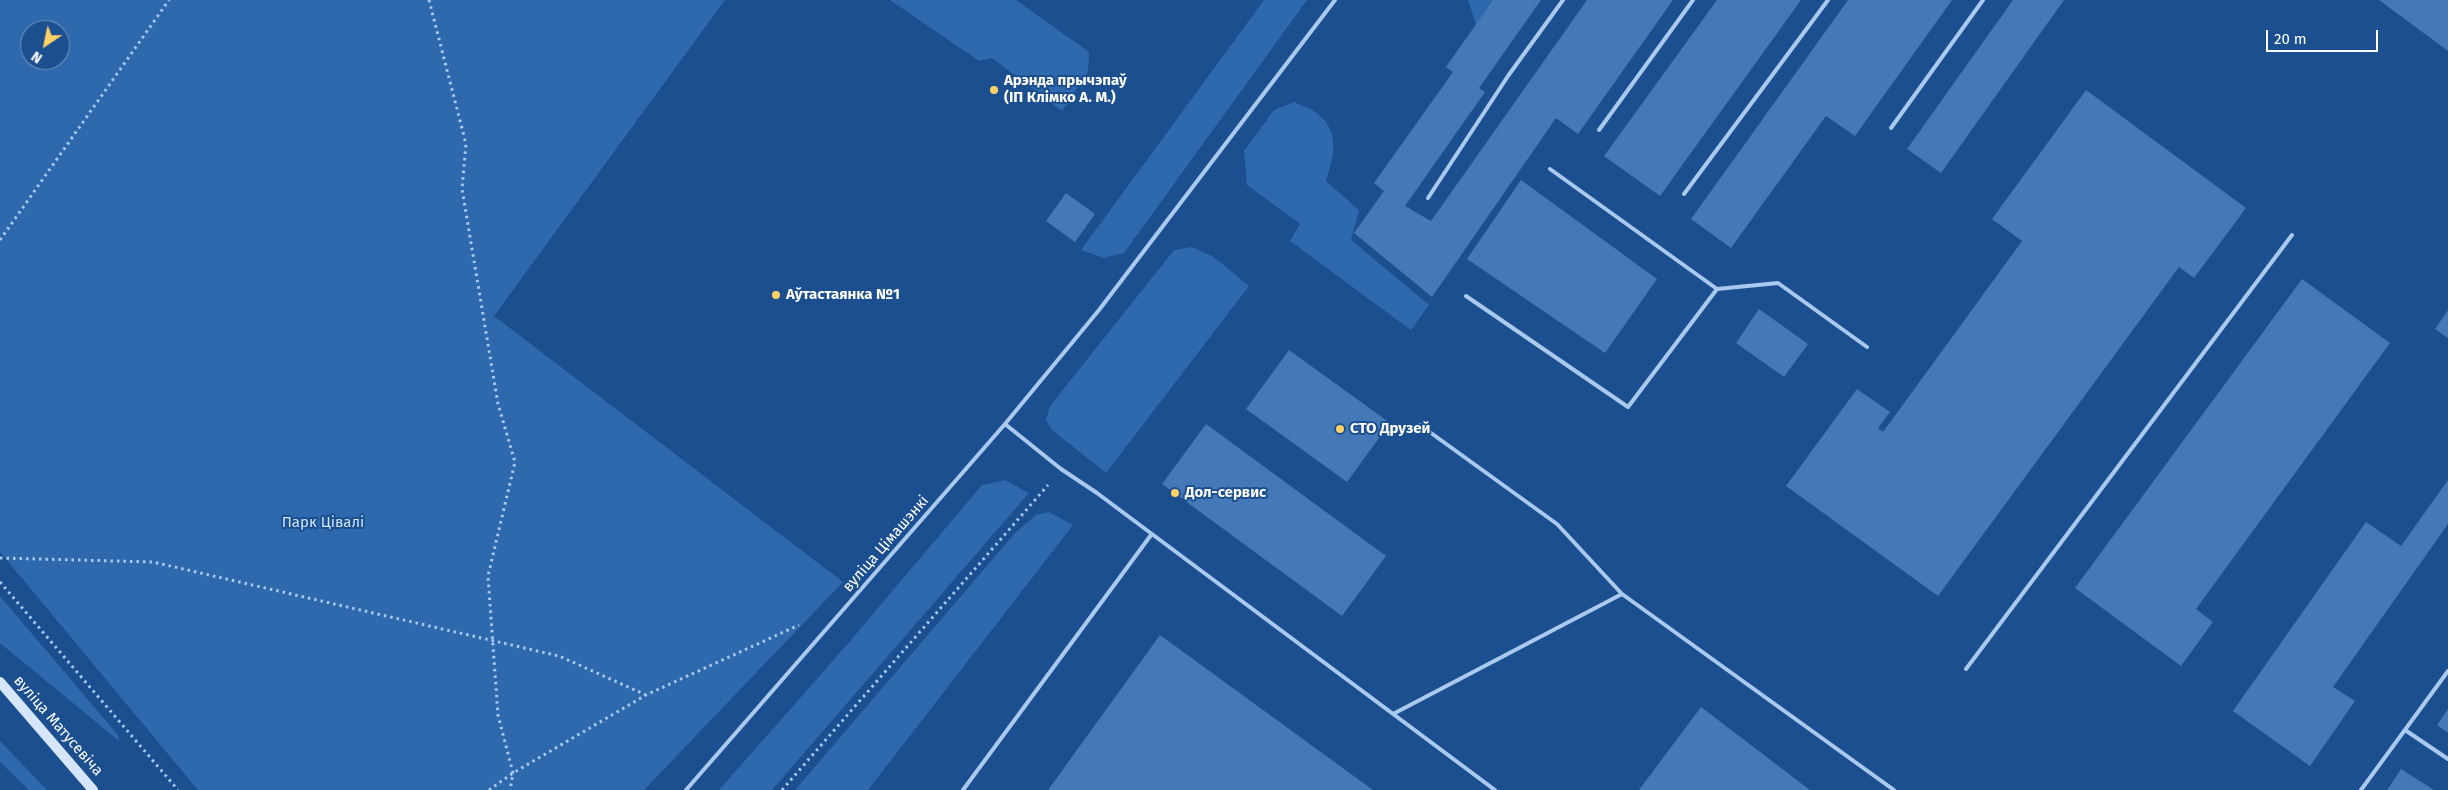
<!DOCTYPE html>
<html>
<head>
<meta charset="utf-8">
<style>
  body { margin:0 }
  #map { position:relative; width:2448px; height:790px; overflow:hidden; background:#1b4f8f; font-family:"Fira Sans",sans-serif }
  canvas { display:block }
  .north { position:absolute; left:20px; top:20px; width:50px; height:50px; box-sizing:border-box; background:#1b4f8f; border:1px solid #7695bc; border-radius:50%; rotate:214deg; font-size:14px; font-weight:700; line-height:20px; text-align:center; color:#fff }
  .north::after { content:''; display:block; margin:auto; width:18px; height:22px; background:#ffd166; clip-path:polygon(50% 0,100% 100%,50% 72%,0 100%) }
  .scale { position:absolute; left:2266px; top:30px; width:112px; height:22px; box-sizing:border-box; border:2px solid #fff; border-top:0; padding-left:6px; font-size:15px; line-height:18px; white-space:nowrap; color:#fff; -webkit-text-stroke:4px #1b4f8f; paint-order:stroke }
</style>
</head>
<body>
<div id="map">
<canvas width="2448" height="790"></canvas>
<div class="north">N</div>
<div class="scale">20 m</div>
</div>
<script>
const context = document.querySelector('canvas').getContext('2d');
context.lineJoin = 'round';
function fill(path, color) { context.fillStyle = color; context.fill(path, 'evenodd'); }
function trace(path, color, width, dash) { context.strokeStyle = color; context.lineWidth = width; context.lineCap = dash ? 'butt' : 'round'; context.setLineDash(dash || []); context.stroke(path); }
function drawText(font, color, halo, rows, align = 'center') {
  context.font = font + ' "Fira Sans",sans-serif'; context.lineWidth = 4; context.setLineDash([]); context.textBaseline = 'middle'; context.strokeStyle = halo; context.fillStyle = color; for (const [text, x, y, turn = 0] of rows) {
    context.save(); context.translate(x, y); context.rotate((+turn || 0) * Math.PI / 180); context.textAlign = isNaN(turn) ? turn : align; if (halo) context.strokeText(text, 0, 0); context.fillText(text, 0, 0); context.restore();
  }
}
fill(new Path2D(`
  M0 0H725L494 316 843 582 644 790H198L0 552ZM30 30H60V60H30Z
  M890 0H1016L1089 52 1088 72 1062 111 992 58 979 61Z
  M1264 0H1307L1124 253 1104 258 1081 250Z
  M1468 0H1493L1476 25Z
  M1294 102C1302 106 1313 109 1319 115 1341 134 1333 158 1326 181L1359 210 1351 240 1429 305 1411 330 1290 241 1300 224 1247 185 1244 151 1274 110Z
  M1192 247 1214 257 1249 286 1106 473 1052 430 1046 420 1050 406 1174 250Z
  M1005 480 1029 493 772 790H719L845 647 982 485Z
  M1049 512 1073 525 868 790H795L1015 533 1036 515Z
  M0 596 118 735 119 741 0 643Z
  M0 741 47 790H29L0 762Z`), '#2e69ad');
fill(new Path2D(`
  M1493 0H1541L1479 88 1485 92 1405 206 1431 221 1587 0H1673L1578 134 1556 118 1432 297 1354 233 1384 191 1374 183 1453 72 1446 67Z
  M1717 0H1801L1660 196 1604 156Z
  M1848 0H1952L1855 136 1826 116 1731 248 1691 219Z
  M2013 0H2064L1941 173 1907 149Z
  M2379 0H2448V51Z
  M2086 90 2246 208 2194 278 2179 267 1938 596 1786 486 1857 389 1890 412 1878 428 1883 432 2022 241 1992 219Z
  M1521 180 1657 279 1605 353 1467 259Z
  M1066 193 1095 214 1075 242 1046 221Z
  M2302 279 2390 343 2196 609 2213 622 2181 666 2075 588Z
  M1759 309 1808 344 1784 377 1736 343Z
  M2448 310V338L2435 329Z
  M1289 350 1390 423 1347 482 1246 409Z
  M1206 424 1386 556 1342 616 1162 484Z
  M2448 480V524L2333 687 2355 701 2310 766 2233 711 2366 522 2401 546Z
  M1160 635 1373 790H1048Z
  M1701 707 1810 790H1639Z
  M2448 709V733L2437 725Z
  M2401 769 2434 790H2387Z`), '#4478b7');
trace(new Path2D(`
  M429 0 466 144 462 189 498 404 515 462 488 576 498 715 513 773 510 790
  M0 240 169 0
  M0 558 153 562 559 656 646 695
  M0 582 178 790
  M489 790 513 773 646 695 799 625
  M782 790 1048 485`), '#a9c9ee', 3, [2.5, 4]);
trace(new Path2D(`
  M1891 128 1983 0
  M1599 130 1693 0
  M1550 169 1717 289
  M1684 194 1828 0
  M1428 198 1508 76 1563 0
  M1466 296 1628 407 1717 289 1778 283 1867 347
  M1005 424 1061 469 1097 493 1495 790
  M1420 425 1557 524 1622 594
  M1966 669 2292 235
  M1393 714 1622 594 1894 790
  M2405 730 2448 759
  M686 790 1005 424 1099 310 1335 0
  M963 790 1151 535
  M2361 790 2448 671`), '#a9c9ee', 4);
trace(new Path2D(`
  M0 682 93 790`), '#d6e6fa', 10);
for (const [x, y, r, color] of [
  [994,90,5,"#ffd166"],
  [776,295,5,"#ffd166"],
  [1340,429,5,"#ffd166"],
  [1175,493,5,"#ffd166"]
]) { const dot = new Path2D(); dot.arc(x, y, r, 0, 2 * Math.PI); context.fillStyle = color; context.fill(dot); trace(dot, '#1b4f8f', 2); }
drawText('bold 15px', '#fff', '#1b4f8f', [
  ["Арэнда прычэпаў",1004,81],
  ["(ІП Клімко А. М.)",1004,98],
  ["Аўтастаянка №1",786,295],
  ["СТО Друзей",1350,429],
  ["Дол-сервис",1185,493]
], 'left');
drawText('15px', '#cfe3fa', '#1b4f8f', [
  ["Парк Цівалі",323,523]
]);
drawText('15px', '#fff', '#1b4f8f', [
  ["вуліца Цімашэнкі",886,544,-49],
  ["вуліца Матусевіча",58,726,49]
]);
</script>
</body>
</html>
